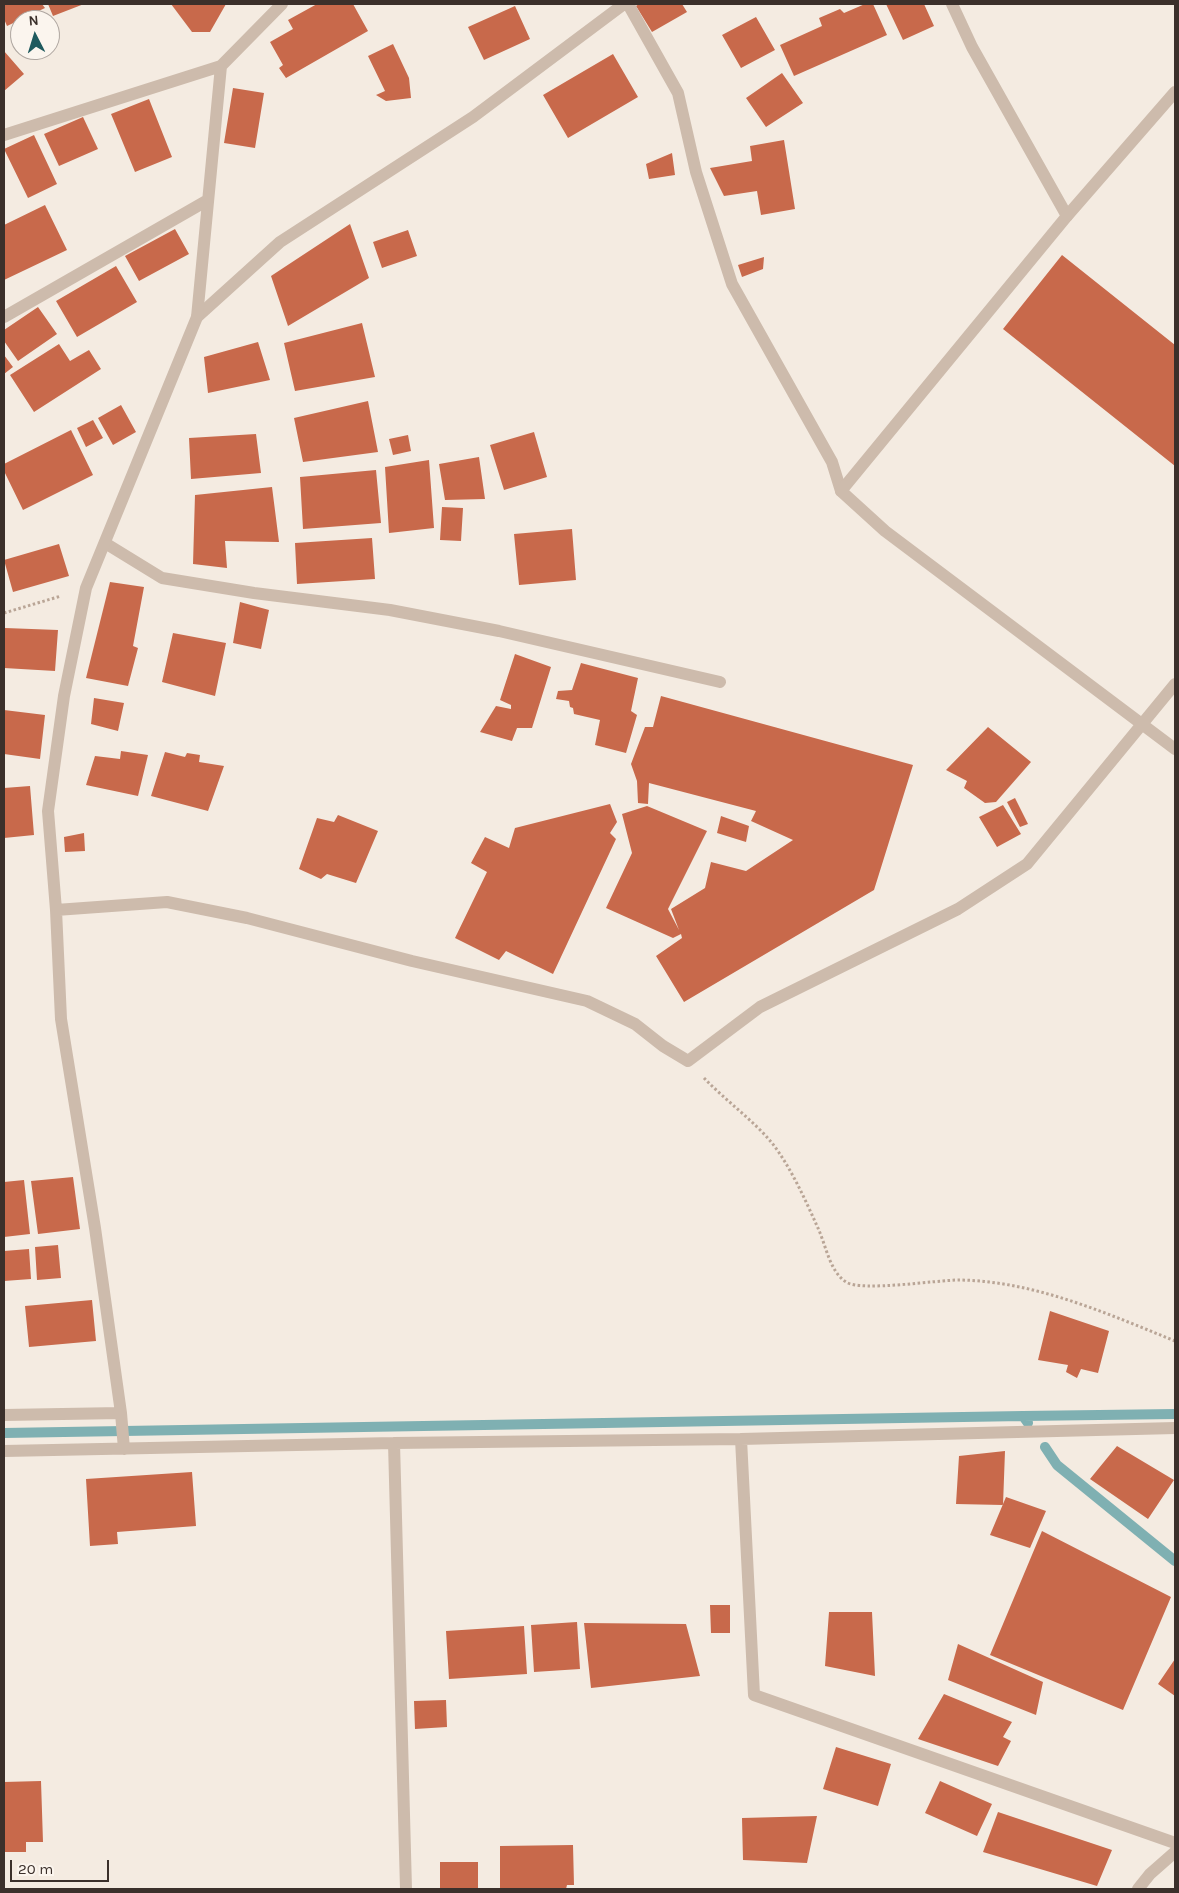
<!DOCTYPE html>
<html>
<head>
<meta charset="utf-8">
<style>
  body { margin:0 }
  #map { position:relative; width:1179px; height:1893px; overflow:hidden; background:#f4ebe1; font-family:Karla,sans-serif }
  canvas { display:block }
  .frame { position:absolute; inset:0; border:5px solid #3b302b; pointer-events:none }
  .north { position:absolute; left:10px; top:10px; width:50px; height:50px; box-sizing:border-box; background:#fbf5ee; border:1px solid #aea6a0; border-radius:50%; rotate:355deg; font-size:14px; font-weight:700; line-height:20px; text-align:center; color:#3b302b }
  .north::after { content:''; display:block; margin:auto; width:18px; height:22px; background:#1f5a5e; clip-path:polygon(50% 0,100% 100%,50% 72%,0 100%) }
  .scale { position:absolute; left:10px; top:1860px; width:99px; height:22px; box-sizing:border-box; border:2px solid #3b302b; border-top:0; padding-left:6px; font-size:15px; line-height:18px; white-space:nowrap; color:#3b302b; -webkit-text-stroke:4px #fbf5ee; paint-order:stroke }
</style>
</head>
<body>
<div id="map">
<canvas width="1179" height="1893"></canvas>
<div class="frame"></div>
<div class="north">N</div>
<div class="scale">20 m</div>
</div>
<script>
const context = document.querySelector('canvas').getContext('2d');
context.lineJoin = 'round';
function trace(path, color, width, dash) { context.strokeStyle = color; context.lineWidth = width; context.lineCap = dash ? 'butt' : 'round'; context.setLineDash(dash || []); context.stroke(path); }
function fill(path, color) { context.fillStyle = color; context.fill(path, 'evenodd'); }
trace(new Path2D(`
  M1023 1416 1175 1414
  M4 1433 1023 1416 1028 1423
  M1045 1447 1057 1465 1175 1561`), '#7fb0b2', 10);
fill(new Path2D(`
  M4 4H42L45 8 7 26 4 19Z
  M48 4H84L53 16Z
  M171 4H226L210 32H192Z
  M317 4H353L368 31 286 78 279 68 283 65 270 42 293 29 288 20Z
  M639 4H682L687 12 652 32 636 6Z
  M865 4H873L887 35 794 76 780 45 822 26 819 18 840 9 844 13Z
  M886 4H924L934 26 903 40Z
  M515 6 530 39 484 60 468 27Z
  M756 17 775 50 741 68 722 35Z
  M393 44 409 78 411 98 386 101 376 95 385 91 368 56Z
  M4 51 24 74 4 91Z
  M613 54 638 97 568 138 543 95Z
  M782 73 803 103 766 127 746 98Z
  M233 88 264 93 255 148 224 143Z
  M149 99 172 157 135 172 111 114Z
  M83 117 98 149 59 166 44 134Z
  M34 135 57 184 28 198 4 149Z
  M784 140 795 209 761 215 757 191 724 196 710 168 752 161 750 146Z
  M672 153 675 175 649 179 646 164Z
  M45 205 67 250 4 280V225Z
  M350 224 369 278 288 326 271 276Z
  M175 229 189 254 139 281 125 256Z
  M408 230 417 256 382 268 373 242Z
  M1062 255 1175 345V466L1003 329Z
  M764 257 763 269 742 277 738 265Z
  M116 266 137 302 77 337 56 301Z
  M38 307 57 334 18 361 4 341V330Z
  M362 323 375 377 295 391 284 343Z
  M258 342 270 380 208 393 204 357Z
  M59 344 70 361 89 350 101 369 34 412 10 375Z
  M4 355 13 367 4 374Z
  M368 401 378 452 303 462 294 418Z
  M121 405 136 432 113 445 98 418Z
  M93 420 103 438 86 447 77 428Z
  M71 430 93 475 23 510 4 471V464Z
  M534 432 547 477 504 490 490 445Z
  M256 434 261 473 191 479 189 438Z
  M408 435 411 451 393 455 389 439Z
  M479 457 485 499 445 500 439 464Z
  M429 460 434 528 389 533 385 467Z
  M376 470 381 523 303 529 300 477Z
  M272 487 279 542 225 541 227 568 193 564 195 495Z
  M442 507 463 508 461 541 440 540Z
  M572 529 576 580 519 585 514 534Z
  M372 538 375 579 297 584 295 543Z
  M59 544 69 576 13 592 4 560Z
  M110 582 144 587 133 646 138 648 128 686 86 678Z
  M240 602 269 610 261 649 233 643Z
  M5 628 58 630 55 671 4 668Z
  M173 633 226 643 215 696 162 682Z
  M515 654 551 667 532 728H517L512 741 480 732 496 706 511 709V705L500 700Z
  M581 663 638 678 631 711 637 715 626 753 595 745 600 720 574 714 573 708 570 707 569 701 556 699 558 691 572 690Z
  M661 696 913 765 874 890 684 1002 656 956 682 938 681 934 673 938 606 908 632 853 622 814 647 806 707 831 668 909 679 930 671 909 705 888 711 862 746 871 793 840 751 821 756 811 649 783 648 804 638 803 637 781 631 764 645 727H653Z
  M94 698 124 703 118 731 91 724Z
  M4 710 45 715 40 759 4 754Z
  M988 727 1031 762 996 802 985 803 964 788 967 781 946 770Z
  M121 751 148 755 138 796 86 785 95 756 120 759Z
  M165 752 185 757 187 753 200 755 199 762 224 766 208 811 151 796Z
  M30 786 34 835 4 838V788Z
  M1015 798 1028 824 1020 827 1007 802Z
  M610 804 617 822 610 833 616 839 553 974 506 951 499 960 455 938 487 872 471 863 485 837 509 848 515 828Z
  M1003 805 1021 834 997 847 979 817Z
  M338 815 378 831 356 883 327 874 321 879 299 869 317 818 334 822Z
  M721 816 749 826 746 842 717 833Z
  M84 833 85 851 65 852 64 837Z
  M73 1177 80 1229 38 1234 31 1181Z
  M24 1180 30 1234 4 1237V1182Z
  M58 1245 61 1278 37 1280 35 1247Z
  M29 1249 31 1279 4 1281V1251Z
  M92 1300 96 1341 29 1347 25 1306Z
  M1050 1311 1109 1331 1098 1373 1081 1369 1077 1378 1066 1372 1068 1365 1038 1360Z
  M1117 1446 1174 1480 1148 1519 1090 1479Z
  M1005 1451 1003 1505 956 1504 959 1456Z
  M192 1472 196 1526 117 1532 118 1544 90 1546 86 1479Z
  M1006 1497 1046 1511 1030 1548 990 1535Z
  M1042 1531 1171 1597 1123 1710 990 1655Z
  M710 1605H730V1633H711Z
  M829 1612H872L875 1676 825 1666Z
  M577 1622 580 1669 534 1672 531 1625Z
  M584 1623 686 1624 700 1676 591 1688Z
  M524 1626 527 1674 449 1679 446 1631Z
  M958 1644 1043 1682 1036 1715 948 1680Z
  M1175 1659V1696L1158 1684Z
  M944 1694 1012 1722 1003 1737 1011 1741 998 1766 918 1739Z
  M446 1700 447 1727 415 1729 414 1701Z
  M836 1747 891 1764 878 1806 823 1789Z
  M41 1781 43 1842H26V1852H4V1782Z
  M940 1781 992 1804 977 1836 925 1813Z
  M998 1812 1112 1850 1097 1886 983 1852Z
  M817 1816 807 1863 743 1860 742 1818Z
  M573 1845 574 1885H567L566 1889H500V1846Z
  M440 1862H478V1889H440Z`), '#c8694b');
trace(new Path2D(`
  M4 613 61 596
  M704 1078C725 1100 753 1120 772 1143 790 1166 805 1199 817 1226 826 1244 829 1271 846 1282 861 1292 937 1280 959 1280 1034 1281 1106 1313 1175 1341`), '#b9a596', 3, [2.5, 2.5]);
trace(new Path2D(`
  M628 4 678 93 696 172 732 284 832 462 841 491
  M952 4 972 47 1067 216
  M197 317 280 242 473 117 624 4
  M105 543 162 578 254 593 390 610 499 631 720 682`), '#cdbbac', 12);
trace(new Path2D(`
  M1175 92 1067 216 841 491 885 531 1175 749
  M4 135 221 66 282 4
  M4 317 208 200
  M56 910 167 902 247 918 412 961 587 1001 635 1024 663 1046 688 1061 760 1007 958 909 1027 864 1175 684
  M4 1415 121 1413
  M741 1439 754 1695 1175 1843
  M394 1443 406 1889
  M124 1449 121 1413 95 1228 61 1019 56 910 48 811 64 696 86 588 197 317 221 66
  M4 1451 394 1443 741 1439 1175 1428
  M1138 1889 1150 1874 1175 1852`), '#cdbbac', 12);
</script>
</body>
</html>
